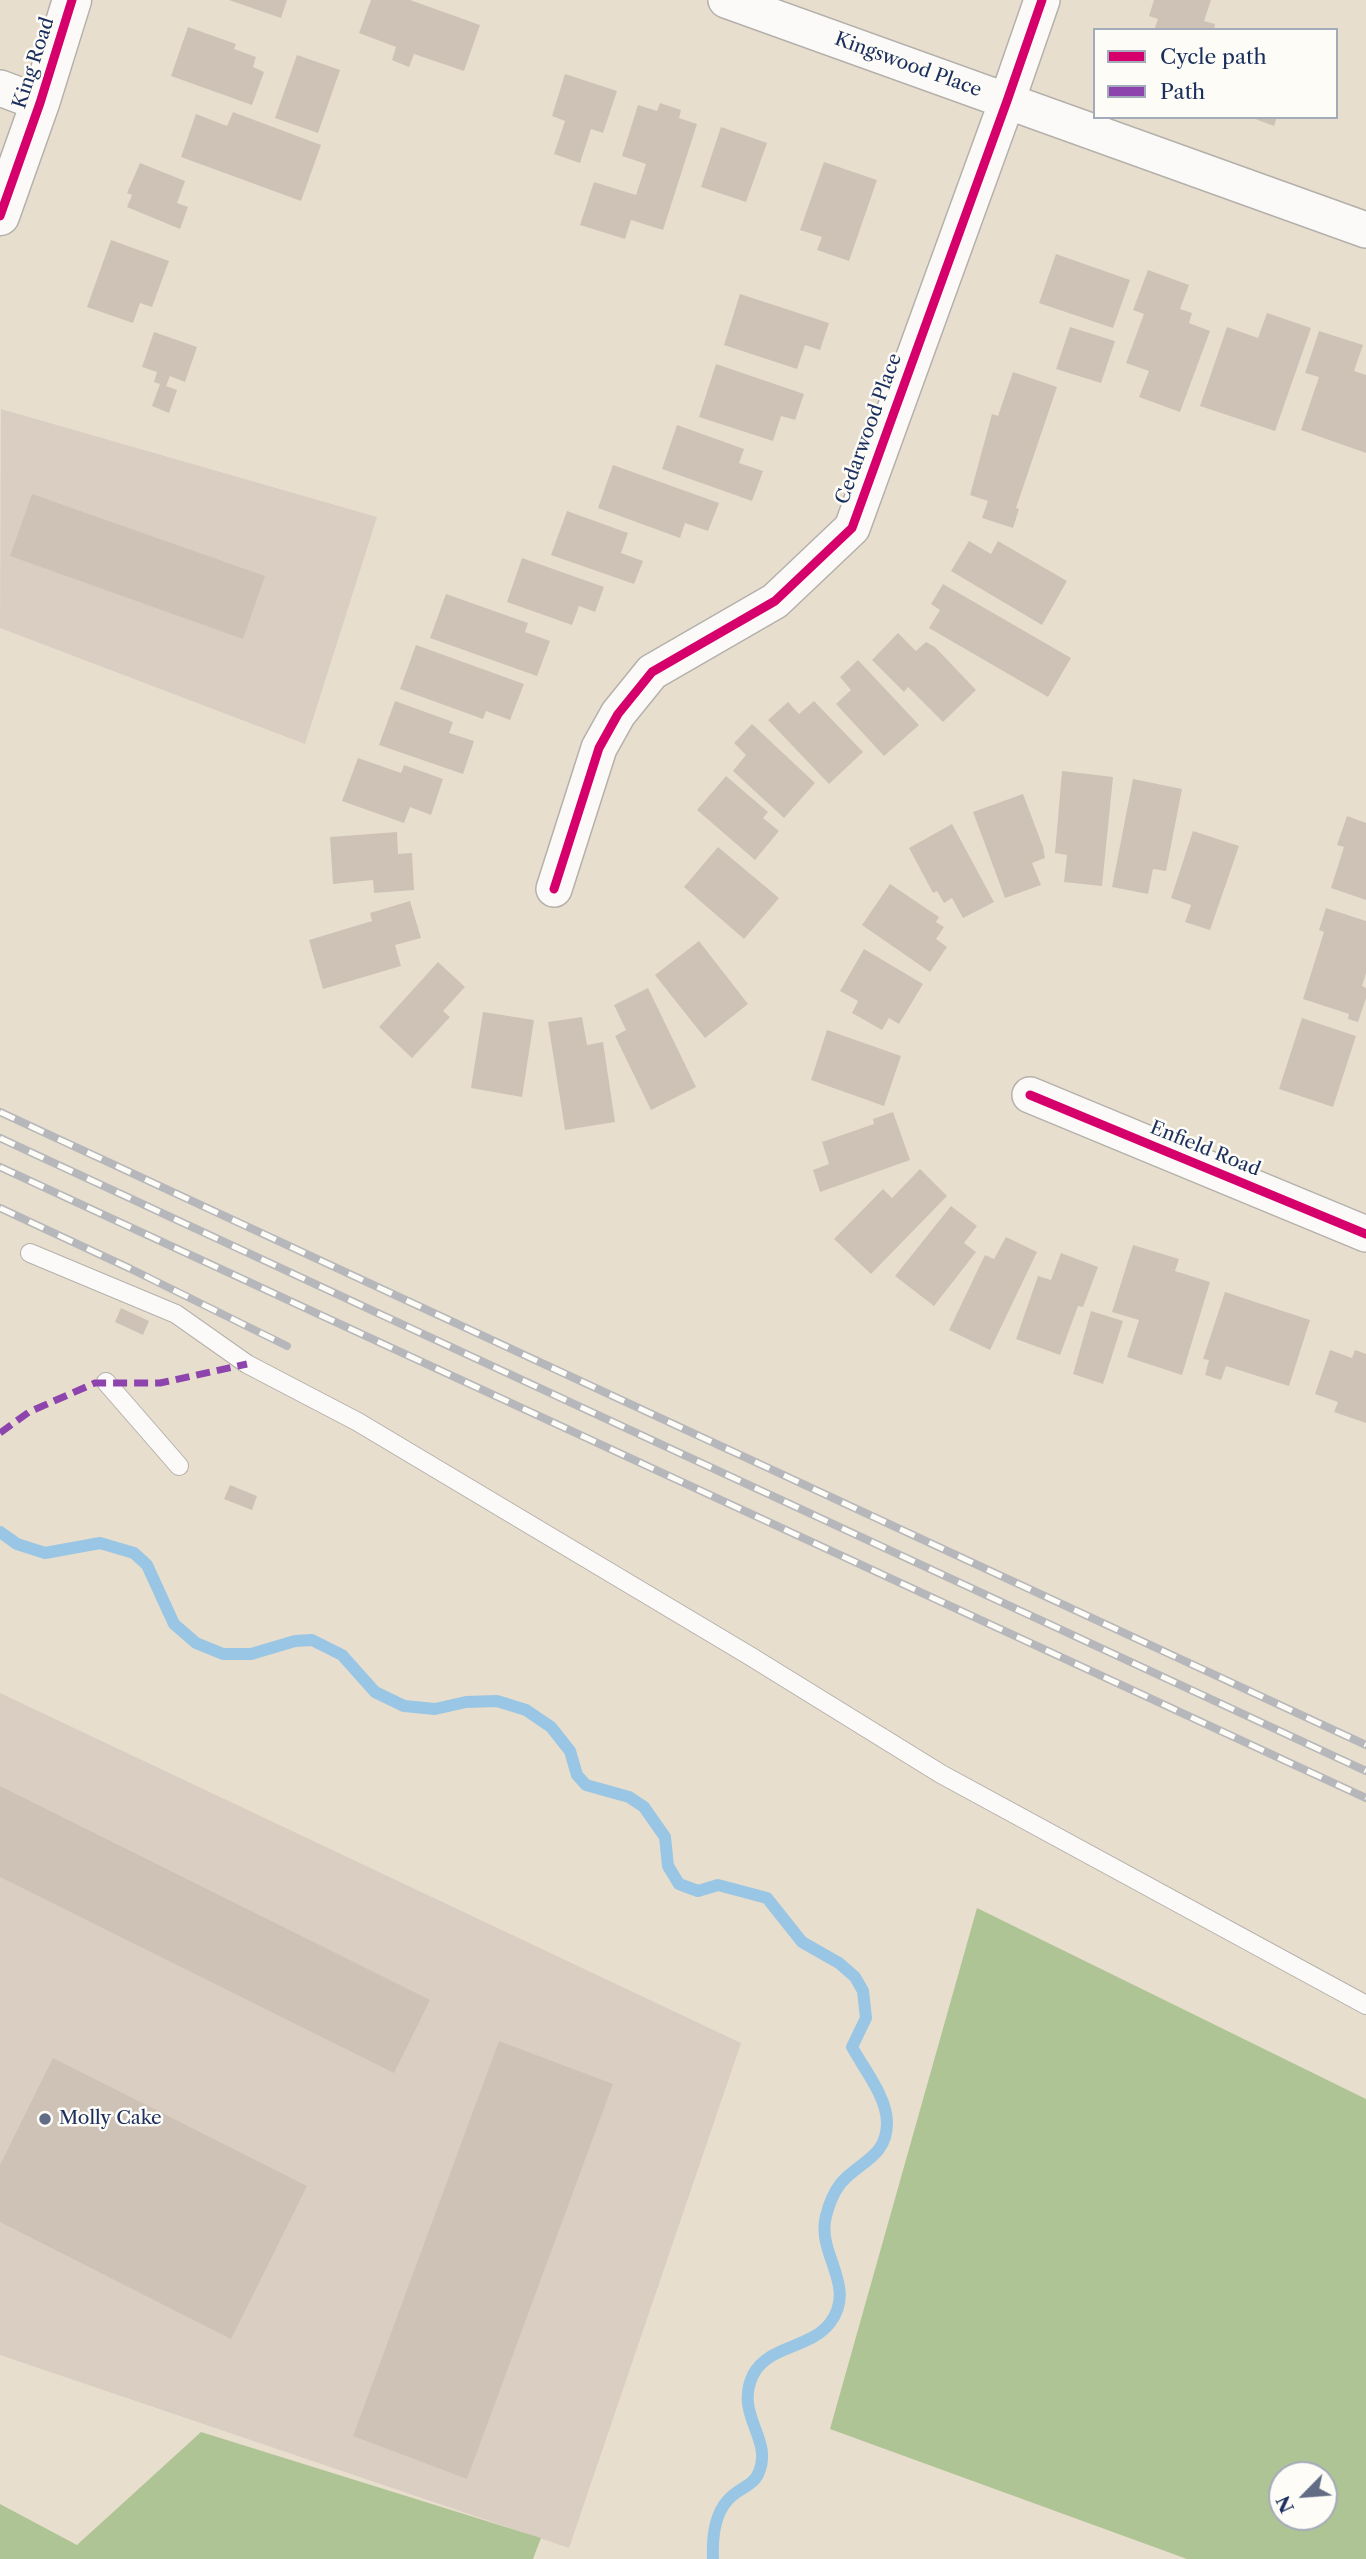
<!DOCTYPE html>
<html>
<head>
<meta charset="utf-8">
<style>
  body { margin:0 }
  #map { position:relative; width:1366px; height:2559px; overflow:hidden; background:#e8dece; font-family:"Libre Caslon Text",serif }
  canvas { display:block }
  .legend { position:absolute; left:1093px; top:28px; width:245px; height:91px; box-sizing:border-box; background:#fdfcf7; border:2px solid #a3aaba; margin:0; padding:9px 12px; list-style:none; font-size:21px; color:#1b2f5e }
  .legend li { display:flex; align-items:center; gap:14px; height:35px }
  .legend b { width:35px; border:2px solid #a3aaba }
  .north { position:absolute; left:1268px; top:2461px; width:70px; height:70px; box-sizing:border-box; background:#fdfcf7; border:2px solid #a3aaba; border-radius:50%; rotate:245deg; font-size:19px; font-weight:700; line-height:28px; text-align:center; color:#1b2f5e }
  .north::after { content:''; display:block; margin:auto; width:24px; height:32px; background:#636c85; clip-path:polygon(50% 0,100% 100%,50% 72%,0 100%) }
</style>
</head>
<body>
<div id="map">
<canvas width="1366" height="2559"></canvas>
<ul class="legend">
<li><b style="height:9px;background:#d6006c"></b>Cycle path</li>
<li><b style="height:9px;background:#8e44ad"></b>Path</li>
</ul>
<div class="north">N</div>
</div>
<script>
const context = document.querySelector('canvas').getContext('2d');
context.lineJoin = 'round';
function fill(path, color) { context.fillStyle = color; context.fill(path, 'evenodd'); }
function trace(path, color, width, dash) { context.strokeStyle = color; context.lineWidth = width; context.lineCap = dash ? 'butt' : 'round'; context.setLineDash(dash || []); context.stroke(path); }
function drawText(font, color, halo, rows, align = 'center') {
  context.font = font + ' "Libre Caslon Text",serif'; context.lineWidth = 5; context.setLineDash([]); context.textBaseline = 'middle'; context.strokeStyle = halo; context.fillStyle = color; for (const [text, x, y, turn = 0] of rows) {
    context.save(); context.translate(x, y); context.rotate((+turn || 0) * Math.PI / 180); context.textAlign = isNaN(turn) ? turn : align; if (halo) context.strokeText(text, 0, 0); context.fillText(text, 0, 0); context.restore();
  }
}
fill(new Path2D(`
  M1 409 377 517 305 744 0 628Z
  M0 1693 741 2043 569 2548 0 2355Z`), '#dacec3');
fill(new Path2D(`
  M977 1908 1366 2099V2559H1187L830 2429ZM1282 2475H1324V2517H1282Z
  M201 2432 541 2538 533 2559H0V2504L77 2545Z`), '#afc495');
trace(new Path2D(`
  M0 1532 17 1544 45 1553 100 1543 134 1553 147 1565 174 1624 196 1643 223 1654H251L295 1641 312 1640 342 1655 375 1692 404 1706 435 1709 466 1702 497 1701 526 1710 551 1727 570 1751 577 1775 586 1785 629 1797 644 1807 665 1837 668 1866 679 1884 698 1891 718 1885 767 1898 802 1942 839 1963 855 1977 863 1991 866 2018 852 2047C864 2069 887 2097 887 2123 887 2157 859 2162 841 2183 833 2193 829 2204 826 2216 816 2254 858 2286 830 2323 810 2349 768 2345 753 2375 734 2415 773 2438 759 2472 754 2485 742 2487 732 2496 714 2511 712 2537 713 2559`), '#99c6e4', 12);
fill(new Path2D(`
  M229 0H287L281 18Z
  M371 0H410L480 25 464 71 414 54 409 67 392 60 396 47 359 33Z
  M1154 0H1211L1204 21 1215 24 1214 30H1154L1158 19 1149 16Z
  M188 27 236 44 234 49 256 57 253 67 264 72 252 105 171 76Z
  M297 55 340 70 318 133 275 118Z
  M565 74 617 91 603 133 591 129 580 163 554 154 565 121 552 116Z
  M660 103 681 110 679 118 697 124 663 230 631 220 625 239 580 225 594 182 636 195 646 164 622 156 638 105 657 111Z
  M233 112 321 145 301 201 181 157 196 114 227 126Z
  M1250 117H1277L1274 126Z
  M721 127 767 143 746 202 701 187Z
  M824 162 877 180 849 261 817 250 822 237 800 230Z
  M140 163 185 181 177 203 188 207 180 229 127 207 132 195 127 193Z
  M111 240 169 261 152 307 140 303 133 323 87 307Z
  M1056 254 1130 280 1113 328 1039 303Z
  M1148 270 1189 285 1180 309 1192 313 1189 323 1210 331 1180 412 1139 397 1149 371 1126 363 1144 314 1133 310Z
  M740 294 829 323 820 350 805 345 797 369 724 345Z
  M1267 313 1311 328 1275 431 1200 406 1227 327 1258 338Z
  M1070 327 1115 341 1101 383 1056 369Z
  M1319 331 1363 345 1354 371 1366 375V453L1301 430 1319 377 1305 373Z
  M154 332 197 347 185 382 170 376 166 386 177 390 169 413 152 406 160 384 154 382 157 372 142 367Z
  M716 364 804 394 795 420 781 416 773 441 699 417Z
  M1013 372 1057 387 1016 508 1019 509 1013 528 982 518 988 501 970 495 992 414 998 416Z
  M677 425 744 449 739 463 763 471 752 501 662 469Z
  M613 465 719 503 708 531 685 523 680 538 598 508Z
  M32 494 265 576 243 639 10 556Z
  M567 511 628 533 621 553 643 561 634 584 551 555Z
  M969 541 991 554 998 541 1067 581 1042 625 951 571Z
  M522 558 604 587 595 612 579 606 572 625 507 602Z
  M943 584 1071 658 1048 697 929 628 940 610 931 604Z
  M446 594 528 623 525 632 550 641 537 676 430 638Z
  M898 633 916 651 926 642 935 647 976 690 943 722 908 687 904 692 872 660Z
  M416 645 524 684 510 720 486 711 483 719 400 689Z
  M858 660 919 725 884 756 836 704 851 690 840 677Z
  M395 701 453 722 449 733 474 741 463 774 379 745Z
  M814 701 863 752 829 784 768 720 788 702 799 714Z
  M752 724 815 783 784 818 733 771 746 755 734 743Z
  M358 758 401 773 404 765 443 779 431 815 410 807 404 823 342 801Z
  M1062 771 1113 777 1102 886 1064 882 1067 855 1055 853Z
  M726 776 768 812 763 818 779 831 755 860 697 810Z
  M1133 779 1182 789 1166 871 1153 869 1148 894 1112 887Z
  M1023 794 1043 847 1045 858 1032 863 1041 885 1005 898 973 812Z
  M1347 816 1366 823V900L1331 888 1344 847 1337 845Z
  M952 824 994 902 963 918 952 898 944 903 937 891 933 893 909 848Z
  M1193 831 1239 846 1210 930 1185 922 1191 905 1171 898Z
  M397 832 398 854 412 853 414 890 374 893 373 880 333 884 330 837Z
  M718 847 779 898 744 939 684 887Z
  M890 884 939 917 936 922 944 927 936 939 947 947 930 972 862 925Z
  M410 901 421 938 395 945 401 966 323 989 309 940 372 921 370 913Z
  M1326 908 1366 921V973L1362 986 1366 988V998L1358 1022 1348 1019 1349 1014 1303 999 1324 932 1319 930Z
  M699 941 748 1004 705 1038 655 975Z
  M864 949 923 984 899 1024 889 1018 882 1030 852 1013 858 1001 840 991Z
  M438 962 465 987 443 1011 450 1017 412 1058 379 1027Z
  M648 988 696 1087 651 1110 615 1036 626 1030 614 1005Z
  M483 1012 534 1020 522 1097 471 1088Z
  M582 1017 587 1045 603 1042 615 1122 565 1130 548 1022Z
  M1302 1018 1356 1036 1333 1107 1279 1089Z
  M827 1030 901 1056 884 1106 811 1080Z
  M893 1112 910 1160 820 1192 813 1170 829 1164 822 1142 874 1124 873 1119Z
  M920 1169 947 1196 871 1274 834 1239 883 1189 892 1198Z
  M951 1206 977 1226 964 1243 976 1252 934 1306 895 1276Z
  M1006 1237 1037 1252 990 1350 949 1330 985 1255 994 1259Z
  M1133 1245 1179 1259 1175 1271 1210 1282 1182 1375 1127 1357 1139 1320 1112 1312Z
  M1061 1253 1098 1267 1083 1307 1078 1306 1060 1355 1016 1339 1038 1276 1051 1280Z
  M1225 1292 1310 1320 1289 1386 1226 1366 1221 1380 1205 1375 1209 1360 1203 1359Z
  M121 1308 149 1321 143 1335 115 1322Z
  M1091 1311 1123 1321 1103 1384 1073 1374Z
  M1330 1350 1352 1358 1355 1350 1366 1354V1423L1334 1412 1338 1402 1315 1394Z
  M230 1485 257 1496 252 1510 224 1499Z
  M0 1786 430 2000 394 2073 0 1877Z
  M499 2041 613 2084 467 2479 353 2436Z
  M53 2058 307 2186 231 2339 0 2222V2165Z`), '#cec2b6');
const lane = new Path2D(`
  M30 1253 176 1314 247 1364 358 1422 750 1656 941 1774 1366 2005
  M106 1382 179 1466`);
const street = new Path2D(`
  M726 0 1366 230
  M0 88 40 103
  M554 889 599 748 618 714 652 672 775 601 852 528 1007 101 1042 0
  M1030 1095 1366 1234`);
const secondary = new Path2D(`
  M0 216 40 103 72 0`);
trace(lane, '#b4b0ab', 20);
trace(street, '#b4b0ab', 38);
trace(secondary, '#b4b0ab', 41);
trace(lane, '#fcfaf8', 18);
trace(street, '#fcfaf8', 35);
trace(secondary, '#fcfaf8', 38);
const rail = new Path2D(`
  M0 1112 1366 1745
  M0 1138 1366 1771
  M0 1167 1366 1798
  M0 1208 131 1269 287 1346`);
trace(rail, '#b6b7ba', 8);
trace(rail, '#fdfcf7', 5, [16]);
trace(new Path2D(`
  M0 1433 29 1412 95 1383H160L247 1364`), '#8e44ad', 7, [14, 7]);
trace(new Path2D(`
  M0 216 40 103 72 0
  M554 889 599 748 618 714 652 672 775 601 852 528 1007 101 1042 0
  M1030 1095 1366 1234`), '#d6006c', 9);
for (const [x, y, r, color] of [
  [45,2119,7,"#636c85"]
]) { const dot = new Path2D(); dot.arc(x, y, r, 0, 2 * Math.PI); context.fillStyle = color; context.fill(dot); trace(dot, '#fdfcf7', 2.5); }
drawText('19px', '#1b2f5e', '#fdfcf7', [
  ["King Road",34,63,-72],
  ["Kingswood Place",908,65,20],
  ["Cedarwood Place",869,429,-70],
  ["Enfield Road",1205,1149,22]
]);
drawText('19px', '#1b2f5e', '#fdfcf7', [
  ["Molly Cake",59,2119]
], 'left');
</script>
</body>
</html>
